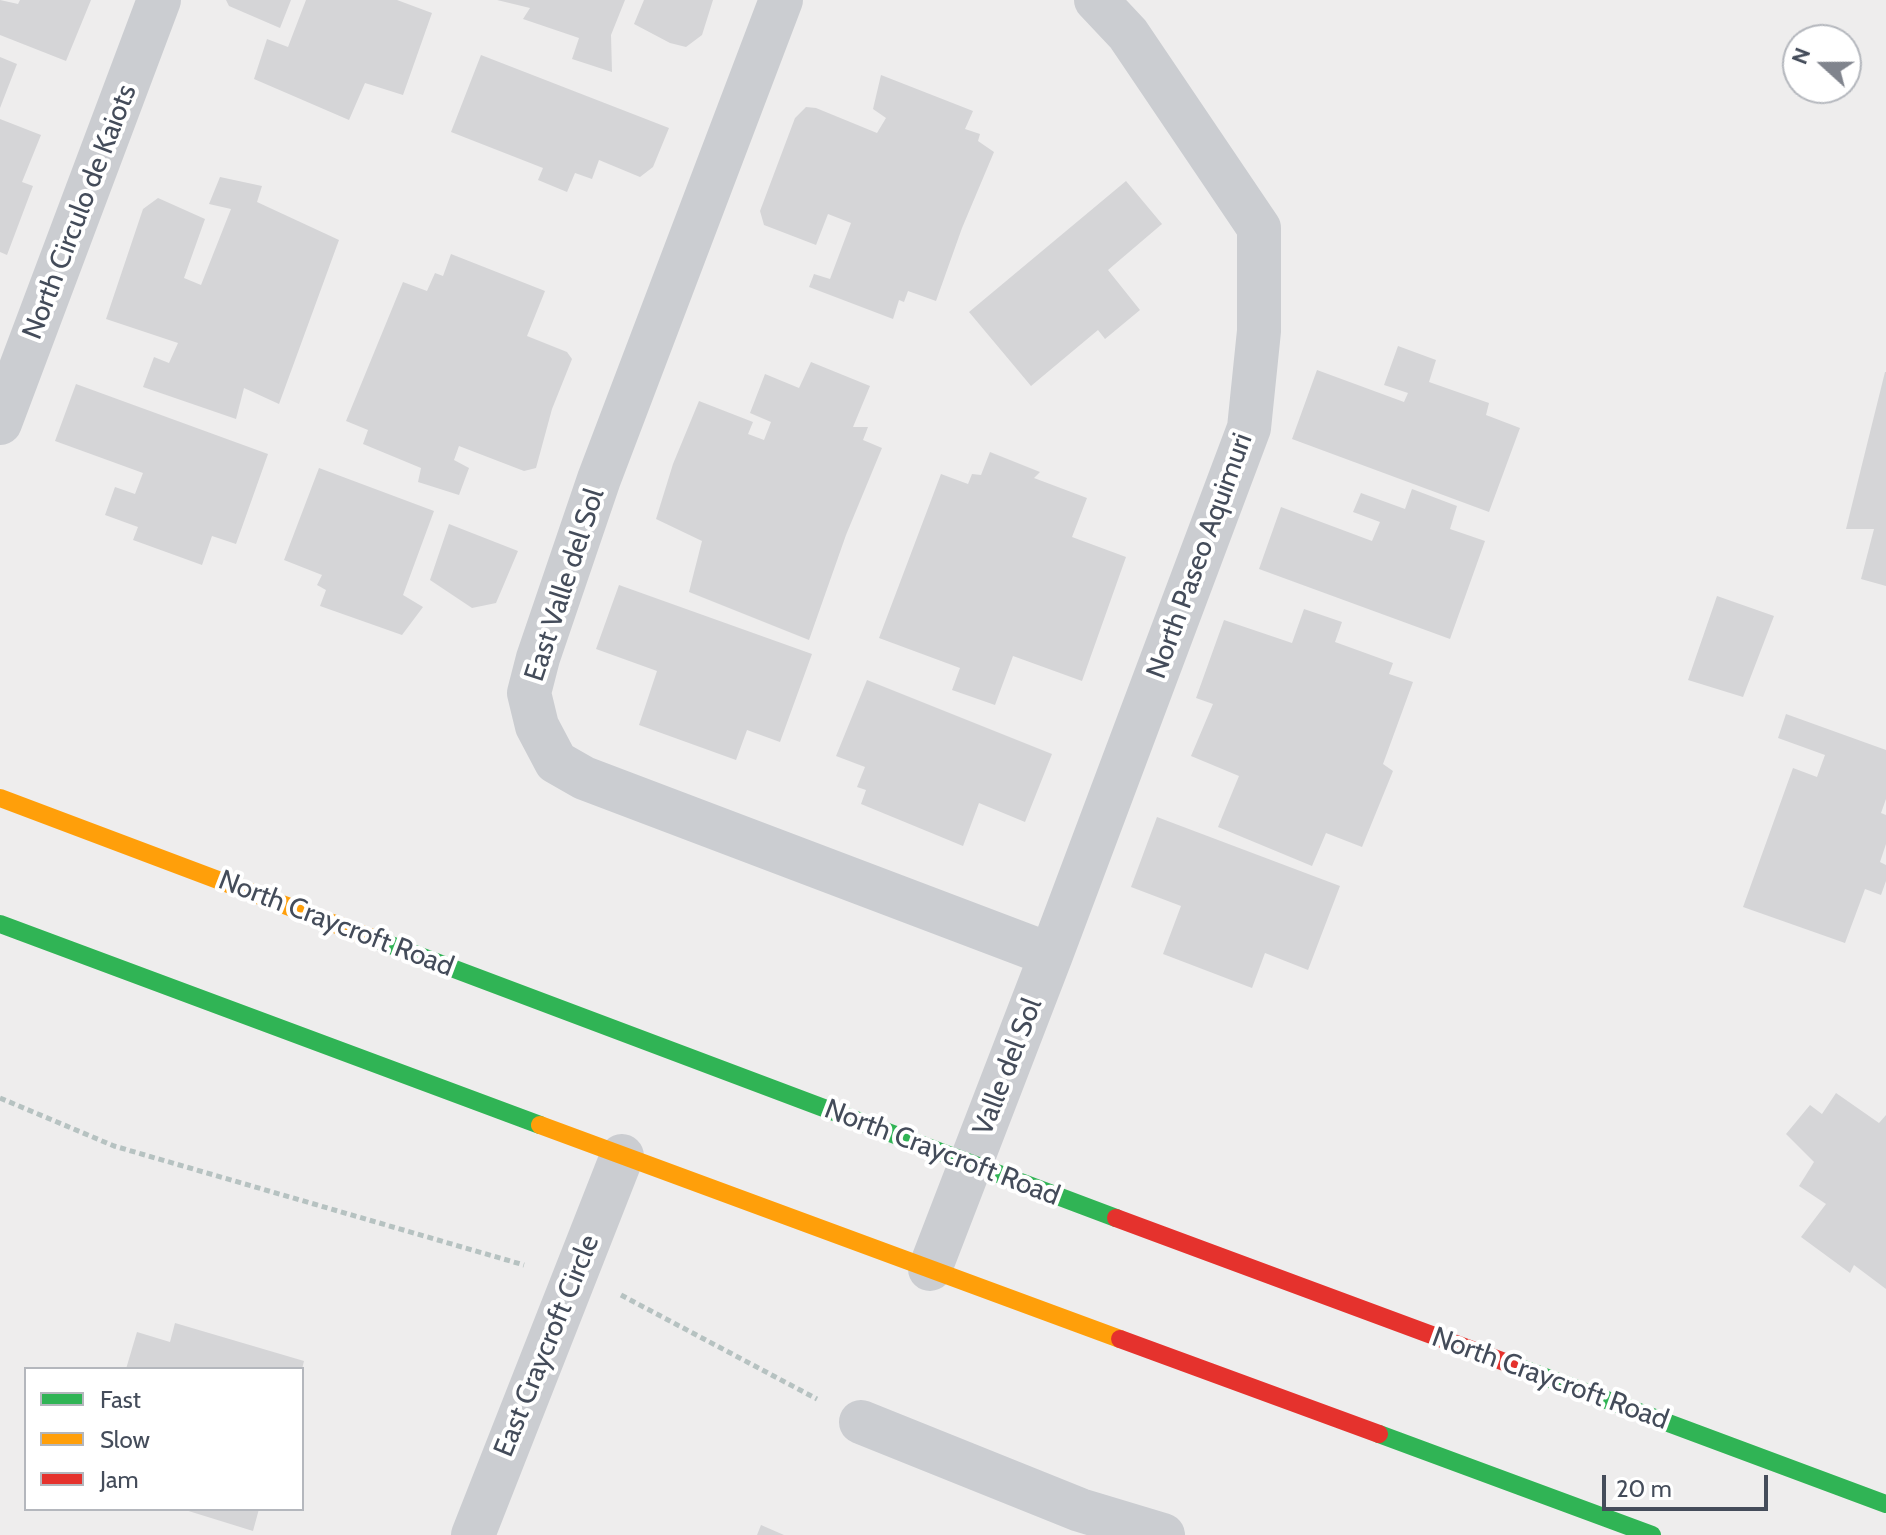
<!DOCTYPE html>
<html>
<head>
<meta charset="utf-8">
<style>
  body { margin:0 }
  #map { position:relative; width:1886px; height:1535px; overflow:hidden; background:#eeeded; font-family:Cabin,sans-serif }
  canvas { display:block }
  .legend { position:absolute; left:24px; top:1367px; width:280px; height:144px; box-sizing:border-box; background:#fff; border:2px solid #b4b7bd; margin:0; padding:10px 14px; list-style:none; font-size:24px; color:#444c5a }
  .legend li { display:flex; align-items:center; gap:16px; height:40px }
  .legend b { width:40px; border:2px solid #b4b7bd }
  .north { position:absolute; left:1782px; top:24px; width:80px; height:80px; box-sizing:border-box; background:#fff; border:2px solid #b4b7bd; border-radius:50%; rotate:291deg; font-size:22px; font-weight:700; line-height:32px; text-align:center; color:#444c5a }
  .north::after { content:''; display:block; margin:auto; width:28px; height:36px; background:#80848d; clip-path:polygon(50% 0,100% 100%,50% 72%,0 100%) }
  .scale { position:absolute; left:1602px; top:1475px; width:166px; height:36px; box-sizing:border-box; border:4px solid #444c5a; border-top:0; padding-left:10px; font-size:24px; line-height:28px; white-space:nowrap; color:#444c5a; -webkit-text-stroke:6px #fff; paint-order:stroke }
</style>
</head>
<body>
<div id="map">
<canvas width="1886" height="1535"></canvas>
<ul class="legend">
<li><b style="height:10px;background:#30b455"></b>Fast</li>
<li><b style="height:10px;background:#ff9f0a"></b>Slow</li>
<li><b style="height:10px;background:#e5322d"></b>Jam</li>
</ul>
<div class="north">N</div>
<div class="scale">20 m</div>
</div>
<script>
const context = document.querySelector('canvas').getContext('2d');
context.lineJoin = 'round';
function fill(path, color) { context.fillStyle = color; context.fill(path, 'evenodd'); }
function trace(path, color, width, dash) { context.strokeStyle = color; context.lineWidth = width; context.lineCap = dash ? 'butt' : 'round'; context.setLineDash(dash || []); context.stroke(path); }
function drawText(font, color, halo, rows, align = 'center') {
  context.font = font + ' Cabin,sans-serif'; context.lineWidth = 8; context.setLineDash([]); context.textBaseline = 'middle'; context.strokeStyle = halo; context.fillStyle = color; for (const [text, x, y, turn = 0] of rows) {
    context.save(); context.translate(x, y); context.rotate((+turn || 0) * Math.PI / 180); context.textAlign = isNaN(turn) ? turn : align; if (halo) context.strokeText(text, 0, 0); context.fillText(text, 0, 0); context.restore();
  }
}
fill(new Path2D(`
  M0 0 18 4 20 0H91L66 61 0 35Z
  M226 0H291L280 28 229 6Z
  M306 0H397L432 13 403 95 365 83 349 120 254 79 267 39 288 47Z
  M497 0H625L611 35 612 72 572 59 579 38 523 19 530 8Z
  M644 0H713L702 35 686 47 670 43 634 24Z
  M481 55 669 128 653 167 640 177 599 160 592 179 575 173 567 192 538 180 543 168 451 132Z
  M0 57 17 64 0 108Z
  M881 75 973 111 965 129 980 134 978 141 994 152 962 228 936 301 908 291 904 302 899 300 893 319 809 287 814 274 830 279 851 223 828 214 816 245 764 225 760 211 795 118 806 107 816 108 877 133 886 118 873 109Z
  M0 119 41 135 22 182 33 186 7 255 0 252Z
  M220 177 262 186 257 202 339 240 279 404 244 388 236 419 143 387 154 357 169 363 178 343 106 319 143 209 158 198 205 219 184 278 201 285 231 209 209 204Z
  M1126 181 1162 224 1108 270 1140 310 1105 339 1098 330 1031 386 969 312Z
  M451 254 545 291 527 336 567 352 572 359 552 409 536 468 524 471 459 446 454 460 469 468 459 495 418 482 421 468 363 444 368 430 346 421 403 282 427 291 435 273 443 276Z
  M1398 346 1436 360 1429 382 1489 403 1486 415 1520 428 1489 512 1292 439 1317 370 1404 402 1408 393 1384 385Z
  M811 362 870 386 853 427H868L863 440 882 448 846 535 809 640 689 592 702 541 656 519 673 464 699 401 753 422 748 434 764 440 771 422 750 413 765 374 799 388Z
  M1885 372H1886V586L1861 579 1874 529H1846Z
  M76 384 268 454 236 544 212 536 202 565 133 540 138 527 105 515 115 487 135 494 143 473 55 441Z
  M990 452 1040 472 1034 478 1087 498 1072 537 1126 557 1082 681 1013 656 995 705 952 690 960 668 879 638 941 474 968 484 972 474 981 475Z
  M319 468 434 511 403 595 423 607 402 635 320 606 326 590 317 585 322 575 284 560Z
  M1412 489 1457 506 1450 529 1485 541 1450 639 1259 569 1281 507 1372 541 1380 522 1353 512 1361 493 1405 509Z
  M449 524 518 551 496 603 472 608 430 580Z
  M619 585 812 654 780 742 747 730 736 760 639 725 657 671 596 649Z
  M1717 596 1774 616 1743 697 1688 680Z
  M1304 609 1342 622 1335 642 1393 663 1389 674 1413 682 1383 764 1393 771 1362 847 1326 833 1312 866 1218 827 1239 776 1191 756 1213 704 1196 698 1224 620 1292 643Z
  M867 680 1052 754 1025 822 979 803 963 846 861 804 866 790 857 787 865 767 836 756Z
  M1786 714 1886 750V799L1881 813 1886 815V844L1880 862 1886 865V881L1881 895 1865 889 1845 943 1743 907 1793 768 1817 777 1825 755 1778 738Z
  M1157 817 1340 886 1308 970 1265 953 1252 988 1163 954 1181 906 1131 887Z
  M1836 1093 1879 1123 1886 1115V1289L1854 1265 1850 1273 1801 1237 1826 1204 1799 1186 1814 1162 1786 1134 1810 1105 1822 1114Z
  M175 1323 304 1361 302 1369H126L137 1332 170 1342Z
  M182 1509H259L253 1531Z
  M761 1525 784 1535H757Z`), '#d5d5d7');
trace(new Path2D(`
  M0 1098 114 1146 524 1265
  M621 1295 817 1399`), '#b6c2c1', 5, [6, 4]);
trace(new Path2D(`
  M781 0 599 479 538 658 529 693 537 726 556 762 584 778 1051 955
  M0 423 159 0
  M930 1269 1051 955 1249 428 1259 331V228L1128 34 1096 0
  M861 1422 1080 1510 1163 1535
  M473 1535 622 1156`), '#cbcdd1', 44);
trace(new Path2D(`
  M0 924 540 1125
  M372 938 1116 1218
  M1518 1367 1886 1504
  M1379 1434 1652 1535`), '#30b455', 18);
trace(new Path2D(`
  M0 798 372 938
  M540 1125 1120 1339`), '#ff9f0a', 18);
trace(new Path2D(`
  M1116 1218 1518 1367
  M1120 1339 1379 1434`), '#e5322d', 18);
drawText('28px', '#444c5a', '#fff', [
  ["North Circulo de Kaiots",80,212,-69],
  ["North Paseo Aquimuri",1200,556,-70],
  ["East Valle del Sol",565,585,-72],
  ["North Craycroft Road",336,924,21],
  ["Valle del Sol",1008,1067,-69],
  ["North Craycroft Road",942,1153,21],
  ["East Craycroft Circle",547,1346,-68],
  ["North Craycroft Road",1550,1379,20]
]);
</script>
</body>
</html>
